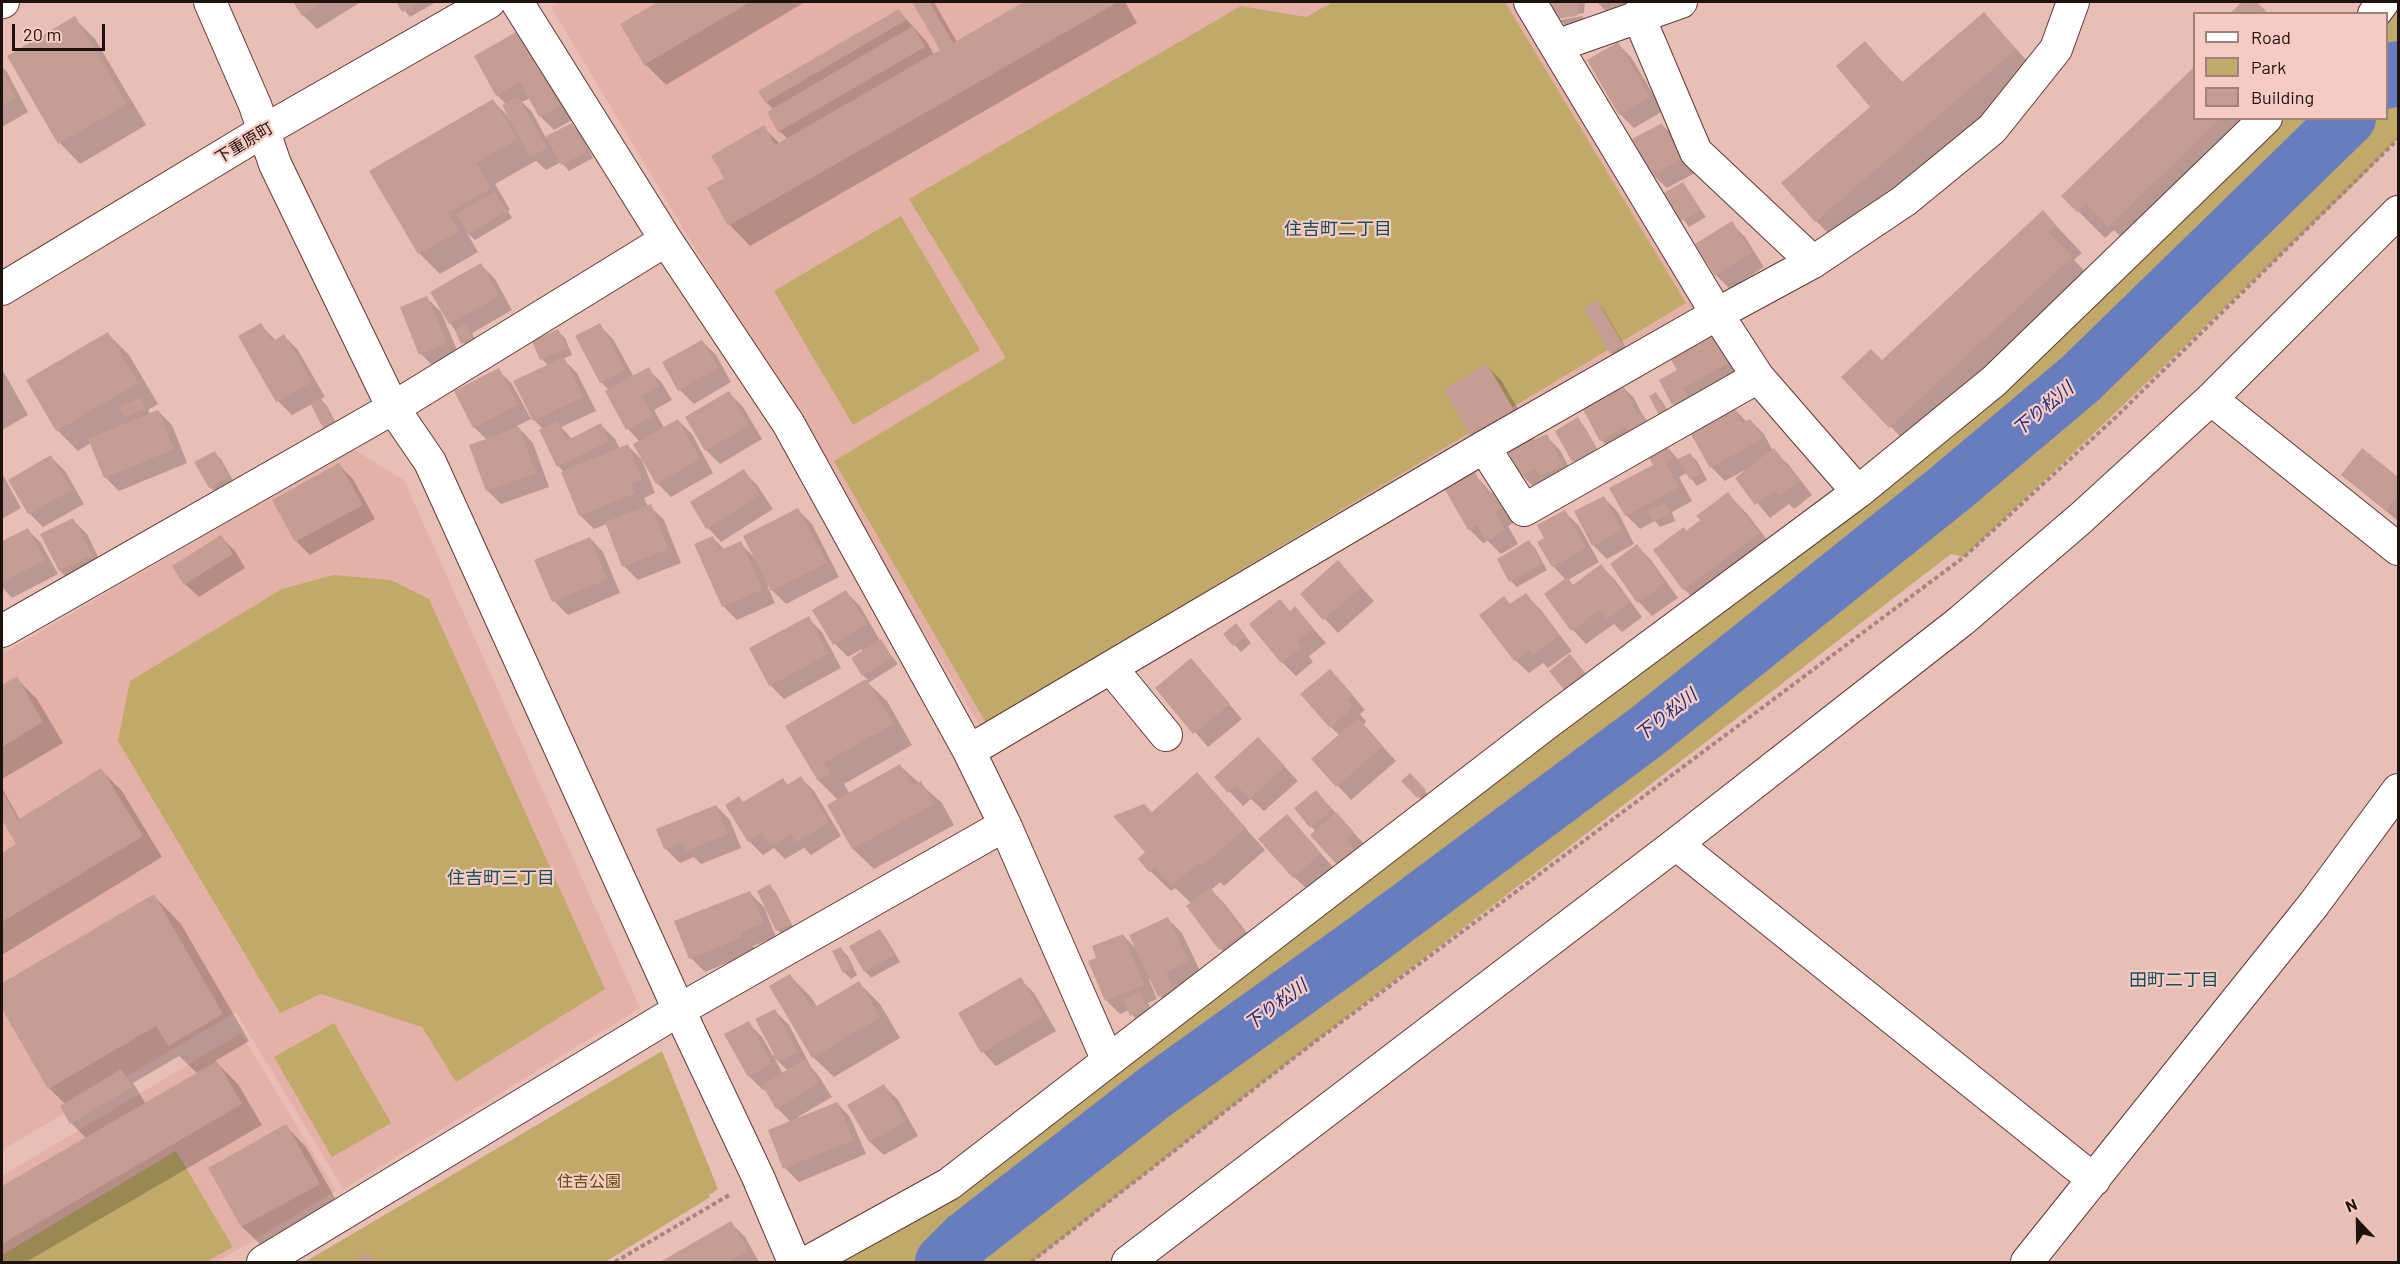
<!DOCTYPE html>
<html>
<head>
<meta charset="utf-8">
<style>
  body { margin:0 }
  #map { position:relative; width:2400px; height:1264px; overflow:hidden; background:#e9beb6; font-family:Barlow,sans-serif }
  canvas { display:block }
  .frame { position:absolute; inset:0; border:3px solid #1f110e; pointer-events:none }
  .legend { position:absolute; left:2193px; top:12px; width:195px; height:108px; box-sizing:border-box; background:#f6cbc3; border:2px solid #a0817b; margin:0; padding:8px 10px; list-style:none; font-size:18px; color:#1f110e }
  .legend li { display:flex; align-items:center; gap:12px; height:30px }
  .legend b { width:30px; border:2px solid #a0817b }
  .north { position:absolute; left:2328px; top:1192px; width:60px; height:60px; -webkit-text-stroke:4px #f6cbc3; paint-order:stroke; rotate:338deg; font-size:16px; font-weight:700; line-height:24px; text-align:center; color:#1f110e }
  .north::after { content:''; display:block; margin:auto; width:21px; height:27px; background:#1f110e; clip-path:polygon(50% 0,100% 100%,50% 72%,0 100%) }
  .scale { position:absolute; left:12px; top:24px; width:93px; height:27px; box-sizing:border-box; border:3px solid #1f110e; border-top:0; padding-left:8px; font-size:18px; line-height:21px; white-space:nowrap; color:#1f110e; -webkit-text-stroke:4px #f6cbc3; paint-order:stroke }
</style>
</head>
<body>
<div id="map">
<canvas width="2400" height="1264"></canvas>
<div class="frame"></div>
<ul class="legend">
<li><b style="height:8px;background:#fff"></b>Road</li>
<li><b style="height:16px;background:#c0a969"></b>Park</li>
<li><b style="height:16px;background:#c69d95"></b>Building</li>
</ul>
<div class="north">N</div>
<div class="scale">20 m</div>
</div>
<script>
const context = document.querySelector('canvas').getContext('2d');
context.lineJoin = 'round';
function fill(path, color) { context.fillStyle = color; context.fill(path, 'evenodd'); }
function trace(path, color, width, dash) { context.strokeStyle = color; context.lineWidth = width; context.lineCap = dash ? 'butt' : 'round'; context.setLineDash(dash || []); context.stroke(path); }
function drawText(font, color, halo, rows, align = 'center') {
  context.font = font + ' Barlow,"Noto Sans JP",sans-serif'; context.lineWidth = 4.5; context.setLineDash([]); context.textBaseline = 'middle'; context.strokeStyle = halo; context.fillStyle = color; for (const [text, x, y, turn = 0] of rows) {
    context.save(); context.translate(x, y); context.rotate((+turn || 0) * Math.PI / 180); context.textAlign = isNaN(turn) ? turn : align; if (halo) context.strokeText(text, 0, 0); context.fillText(text, 0, 0); context.restore();
  }
}
fill(new Path2D(`
  M561 2H1517L1700 307 983 731 551 7Z
  M353 449 404 480 640 1008 343 1189 236 1012 2 1150V654Z
  M241 1033 336 1191 217 1262H2V1176Z`), '#e4b1a8');
fill(new Path2D(`
  M1333 2H1505L1686 303 986 723 834 461 1006 358 909 199 1241 6 1306 17Z
  M2380 2H2398V138L2359 180 1964 557 1951 554 1308 1047 1032 1262H822L1845 502 2261 119 2386 118V14Z
  M901 216 980 350 853 425 774 291Z
  M333 575 391 580 429 599 605 989 456 1082 422 1027 321 994 280 1013 118 741 130 681 282 589Z
  M334 1023 391 1123 332 1157 274 1057Z
  M662 1051 718 1189 709 1195 710 1197 605 1262H305Z
  M176 1151 233 1247 206 1262H2V1255Z`), '#c0a969');
fill(new Path2D(`
  M295 2H361L317 29 303 15Z
  M398 2H436L410 17Z
  M661 2H805L666 85 645 64 622 25Z
  M913 2H934L957 42 1027 2H1125L1137 23 750 246 730 225 726 178 763 127 780 144 788 139 779 131 774 110 766 102 899 11 927 42 934 55 942 51Z
  M1552 2H1585L1584 13 1560 17V20Z
  M1597 2H1641L1640 13 1605 10Z
  M1984 14 2042 77 1843 248 1816 221 1872 107 1865 43 1903 83Z
  M1583 16V22L1565 25 1560 20Z
  M74 18 95 39 146 125 80 164 60 143Z
  M518 32 572 120 554 130 540 116 530 98 522 102 532 112 546 138 572 125 579 131 593 158 569 171 561 162 546 170 536 161 495 184 510 210 508 211 512 218 475 240 467 233 478 252 440 274 419 253 493 101 510 118 506 104 497 95Z
  M1618 44 1631 57 1663 111 1634 128 1620 114Z
  M2 67 7 72 28 112 2 127Z
  M2194 69V118H2276L2136 253 2114 230 2105 238 2063 196Z
  M1662 125 1676 138 1695 173 1667 188 1653 175 1634 139Z
  M1683 184 1706 217 1689 227 1666 194Z
  M2043 212 2082 253 2074 260 2098 285 1917 454 1843 377 1882 362Z
  M1731 223 1745 237 1764 267 1730 289 1716 275Z
  M481 265 495 279 512 310 472 333 478 346 469 350 450 323Z
  M427 298 441 312 460 357 435 368 421 354Z
  M1597 302 1603 309 1629 353 1618 359 1611 352 1586 308Z
  M261 325 276 341 284 336 298 350 325 397 320 399 327 406 339 429 331 434 324 427 312 404 292 415 278 401 240 336Z
  M599 325 613 339 634 377 648 369 662 383 672 400 654 410 664 428 678 420 692 434 713 473 671 497 657 483 640 442 628 429 609 390 601 382Z
  M558 331 565 338 572 355 563 359 577 373 596 411 561 427 572 439 601 425 615 439 620 449 628 446 642 460 655 493 644 498 648 507 650 506 664 520 681 563 638 580 624 566 607 524 594 529 580 515 564 472 558 466 543 429 534 420 548 366 542 359 534 342Z
  M108 334 129 355 158 404 148 410 150 414 158 411 172 425 187 463 119 491 105 477 91 443 78 451 57 430Z
  M1714 336 1742 377 1687 418 1673 404 1661 380 1679 371Z
  M702 341 716 355 731 382 694 404 680 390Z
  M1487 366 1501 380 1527 424 1485 448 1472 434 1446 391Z
  M2 369 28 415 2 430Z
  M498 370 512 384 531 419 517 426 533 443 549 487 501 504 487 490V440L474 427Z
  M1620 384 1634 398 1643 416 1656 429 1615 454 1601 440Z
  M729 393 743 407 762 439 720 464 706 450Z
  M1656 394 1662 401 1674 422 1669 425Z
  M1732 407 1747 422 1750 420 1764 434 1773 451 1788 464 1812 495 1794 509 1789 504 1770 518 1737 479 1747 471 1745 470 1725 481 1711 467Z
  M1578 419 1584 426 1601 456 1580 468 1574 461 1557 431Z
  M1530 435 1536 441 1546 436 1560 450 1575 479 1536 489 1522 475Z
  M1664 444 1679 460 1690 454 1697 461 1707 480 1697 486 1687 473 1679 477 1692 501 1672 512 1675 521 1660 527 1655 521 1640 529 1626 515 1655 466Z
  M2363 450 2398 479V521L2343 475Z
  M215 453 221 459 235 484 217 494 210 487Z
  M51 457 65 471 84 504 43 527 29 513Z
  M339 465 353 479 375 519 310 555 296 541Z
  M743 471 757 485 773 509 721 542 708 528Z
  M2 473 21 508 2 519Z
  M1474 474 1517 521 1508 526 1518 544 1501 554 1488 541 1483 543 1469 529 1447 489Z
  M1728 494 1748 515 1778 554 1705 610 1684 589 1687 532 1702 520Z
  M1604 498 1618 512 1634 544 1607 559 1593 545Z
  M798 510 812 524 839 577 786 604 767 585 775 603 737 620 723 606 712 537 725 550 740 543 754 557Z
  M1565 512 1579 526 1599 562 1568 580 1574 586 1601 566 1615 580 1642 617 1622 632 1614 624 1586 644 1573 630 1546 595 1566 580 1553 566 1546 539Z
  M73 520 87 534 104 569 74 584 60 571Z
  M27 529 41 543 58 574 12 598 2 587V543Z
  M221 537 235 551 245 568 199 597 185 584Z
  M590 538 603 552 620 593 568 615 554 601Z
  M1529 542 1535 548 1547 570 1517 587 1511 581Z
  M1637 546 1651 560 1678 598 1652 616 1639 602 1612 565Z
  M1338 562 1374 601 1338 633 1302 594Z
  M846 592 860 606 879 639 898 664 868 683 887 701 912 745 844 784 850 794 900 766 942 803 954 825 874 869 853 849 829 805 838 800 819 781 787 726 868 680 863 675 862 649 848 657 835 644Z
  M1526 595 1540 609 1572 651 1548 668 1543 663 1529 673 1515 660Z
  M1295 608 1326 643 1309 656 1313 662 1296 676 1282 662 1291 612Z
  M808 618 822 632 841 668 784 699 770 685Z
  M1242 632 1251 643 1241 652 1225 634Z
  M1191 660 1242 719 1208 747 1157 688Z
  M16 678 37 699 63 743 2 779V687Z
  M1343 684 1365 710 1360 714 1366 722 1363 725 1396 761 1351 800 1313 759 1340 736 1331 727Z
  M1272 753 1298 781 1264 811 1251 799 1243 806 1216 777Z
  M101 770 122 791 162 857 2 955V854L18 844 2 817V788L20 820Z
  M1197 774 1265 850 1224 886 1220 882 1211 890 1224 903 1257 946 1234 963 1221 949 1188 907 1192 904 1175 888 1171 891 1150 871 1147 852 1152 814Z
  M800 777 814 791 841 836 811 855 804 848 785 859 774 848 763 855 749 841 727 806 744 803 783 780 788 785Z
  M1404 781H1416L1431 798 1425 804Z
  M1322 798 1366 846 1353 878 1311 826Z
  M716 806 730 820 741 848 701 864 694 857 680 863 666 849 658 829Z
  M1287 816 1334 868 1308 890 1294 877Z
  M770 886 776 893 795 931 784 937 778 930Z
  M750 893 764 907 776 937 753 946 756 951 705 972 691 958Z
  M154 896 181 924 249 1041 215 1061 238 1084 262 1125 26 1262H2V1188L87 1139 71 1123 65 1104 49 1088 2 1006V984ZM179 1056 198 1074 146 1104 133 1083Z
  M1168 919 1182 933 1202 975 1179 986 1187 1004 1174 1010 1160 996 1151 979 1149 980 1157 999 1148 1003 1153 1015 1138 1022 1129 1010 1120 1014 1106 1000 1098 958 1123 935 1137 950Z
  M880 931 886 938 900 962 871 978 865 971Z
  M841 949 848 956 857 975 851 979 844 972Z
  M790 976 811 997 818 1008 859 983 880 1004 900 1038 834 1077 813 1057Z
  M1020 979 1034 993 1056 1031 996 1066 983 1052Z
  M775 1011 789 1025 811 1067 818 1075 832 1097 798 1117 799 1119 837 1103 850 1117 866 1154 799 1182 785 1168 791 1122 777 1108 766 1089 763 1090 749 1076 726 1035 748 1023 762 1037 773 1056 775 1054ZM774 1057 788 1071 783 1074Z
  M884 1086 898 1100 918 1136 884 1155 870 1142 849 1106Z
  M286 1126 306 1147 339 1205 263 1247 242 1227 210 1168Z
  M731 1223 745 1237 759 1262H663Z`), '#0003');
trace(new Path2D(`
  M2386 81 2398 69
  M943 1262 967 1238 1159 1089 1364 942 1646 732 1948 490 2080 379 2348 118`), '#687cc0', 56);
fill(new Path2D(`
  M293 2H325L302 16Z
  M396 2H419L402 12Z
  M658 2H750L644 65 620 24Z
  M912 2H929L953 43 1024 2H1118L728 226 707 188 724 178 711 156 764 125 775 145 940 50Z
  M1550 2H1578L1577 16 1557 19Z
  M2242 2H2257L2269 14H2229Z
  M899 9 906 20 765 103 758 91Z
  M1984 12 2016 49 1815 222 1781 183 1870 107 1836 66 1865 41 1901 83Z
  M75 16 127 104 58 144 7 56Z
  M913 26 925 47 778 132 767 112Z
  M518 31 560 106 539 117 520 82 496 96 474 56Z
  M1618 42 1650 97 1619 115 1587 60Z
  M2194 67V118H2221L2108 227 2086 204 2077 212 2061 196Z
  M2 72 16 98 2 105Z
  M518 96 547 148 530 157 502 105Z
  M493 99 517 139 476 163 491 188 448 213 459 231 418 254 369 171Z
  M572 123 587 152 561 165 546 136Z
  M1662 123 1682 159 1652 175 1632 139Z
  M1683 182 1701 210 1681 221 1664 193Z
  M495 192 506 211 468 234 456 214Z
  M2043 210 2056 225 2048 232 2072 257 1889 428 1841 377 1871 349 1882 360Z
  M1732 221 1752 253 1715 276 1695 244Z
  M481 263 499 296 449 324 430 292Z
  M427 296 447 343 419 355 400 307Z
  M1597 300 1624 346 1610 353 1584 308Z
  M261 323 272 342 284 334 312 382 276 402 238 336Z
  M600 323 625 370 600 383 575 336Z
  M466 324 472 339 461 344 455 330Z
  M558 329 567 348 540 360 532 341Z
  M108 332 138 383 56 431 26 380Z
  M1714 335 1729 363 1683 388 1688 397 1672 405 1659 380 1677 370 1670 358Z
  M702 340 718 368 678 391 662 362Z
  M564 357 583 397 533 421 513 381Z
  M1487 364 1514 410 1470 435 1444 390Z
  M649 367 659 386 641 396 653 416 626 430 605 391Z
  M499 368 518 405 473 428 454 391Z
  M1620 382 1638 415 1642 413 1648 423 1629 433 1626 427 1600 441 1580 404Z
  M729 391 749 425 705 451 685 417Z
  M1656 392 1668 415 1661 419 1649 396Z
  M141 398 145 409 124 417 120 407Z
  M321 398 334 422 323 428 310 403Z
  M1732 405 1742 423 1750 419 1762 439 1710 468 1688 429Z
  M158 410 174 449 104 478 88 439Z
  M1578 417 1596 449 1572 462 1555 431Z
  M678 419 700 459 656 484 633 444Z
  M557 421 566 441 601 423 609 441 557 467 539 430Z
  M519 427 536 473 486 491 469 445Z
  M1531 433 1534 440 1547 434 1562 465 1540 476 1536 468 1521 476 1505 446Z
  M1664 442 1673 459 1666 463 1679 487 1625 516 1609 488 1653 465 1646 452Z
  M628 444 642 479 631 484 635 493 579 516 561 472Z
  M1774 448 1799 481 1779 496 1775 491 1755 505 1735 478Z
  M2362 448 2398 477V495L2386 511 2341 475Z
  M215 451 229 477 209 488 194 462Z
  M1690 453 1702 473 1690 480 1678 459Z
  M51 455 71 490 28 514 8 480Z
  M339 463 363 505 295 542 272 500Z
  M744 469 760 495 706 529 690 502Z
  M1475 472 1488 495 1495 490 1504 506 1495 512 1505 530 1486 541 1477 525 1468 530 1444 488Z
  M1728 492 1759 533 1683 590 1653 550 1684 527 1686 531 1700 520 1696 516Z
  M1604 496 1622 530 1592 546 1574 511Z
  M1665 503 1670 514 1653 521 1648 511Z
  M651 504 668 549 622 567 605 522Z
  M798 508 827 563 771 591 743 536Z
  M1565 510 1586 548 1552 567 1537 542 1544 538 1537 525Z
  M73 518 92 555 59 571 40 534Z
  M28 528 45 560 2 582V541Z
  M221 535 233 554 184 585 172 566Z
  M713 536 719 551 741 541 762 589 722 607 694 544Z
  M590 537 607 579 552 602 534 560Z
  M1529 540 1542 563 1509 582 1497 559Z
  M1637 544 1665 583 1637 603 1610 564Z
  M1338 560 1361 587 1323 620 1300 594Z
  M1601 564 1630 602 1607 619 1600 610 1571 631 1544 594 1567 577 1573 585Z
  M846 590 867 624 833 645 812 610Z
  M1526 593 1559 636 1533 655 1529 650 1514 661 1479 615 1504 596 1510 604Z
  M1280 599 1290 611 1295 606 1313 628 1296 642 1301 647 1281 663 1249 624Z
  M809 616 828 654 769 686 749 648Z
  M1236 623 1246 636 1233 646 1223 634Z
  M881 639 892 657 862 676 851 658Z
  M1570 654 1586 674 1565 691 1549 671Z
  M1191 658 1230 704 1193 734 1155 688Z
  M1330 669 1353 695 1347 700 1353 707 1330 728 1300 694Z
  M17 676 43 722 2 747V685Z
  M866 679 893 724 824 763 831 774 818 781 785 726Z
  M1358 718 1383 746 1336 787 1311 759Z
  M1258 737 1285 766 1249 799 1237 785 1228 793 1214 777Z
  M900 764 913 786 921 781 934 804 852 849 827 805Z
  M101 768 143 836 2 922V853L16 844 2 820V791L18 820Z
  M1197 772 1246 828 1202 866 1199 862 1171 886 1155 867 1149 872 1138 859 1145 852 1113 816 1144 804 1152 812Z
  M1410 773 1426 790 1417 798 1401 781Z
  M801 776 829 822 796 842 791 834 770 846 762 833 748 842 725 805 739 796 743 802 783 778 787 785Z
  M1316 790 1332 810 1310 828 1294 808Z
  M716 805 728 834 686 851 683 842 664 849 656 829Z
  M1336 812 1354 832 1345 839 1355 850 1338 866 1310 835Z
  M1287 814 1321 853 1293 878 1258 839Z
  M770 884 790 924 776 931 757 891Z
  M1211 888 1244 932 1219 950 1186 906Z
  M750 891 763 923 740 932 743 937 689 959 674 921Z
  M154 894 223 1014 168 1046 156 1026 48 1089 2 1009V983Z
  M1168 917 1189 961 1166 972 1174 990 1158 997 1129 935Z
  M880 929 894 955 864 972 849 946Z
  M1123 934 1144 985 1105 1001 1088 961 1096 958 1092 946Z
  M841 947 852 968 843 973 832 951Z
  M790 974 812 1009 859 981 880 1017 812 1058 769 986Z
  M1021 977 1043 1017 981 1053 958 1013Z
  M1141 992 1148 1009 1130 1016 1123 999Z
  M775 1009 797 1052 778 1062 755 1019Z
  M749 1021 772 1064 748 1077 724 1034Z
  M805 1059 819 1083 776 1109 762 1085Z
  M217 1061 242 1104 2 1244V1186Z
  M121 1069 132 1087 70 1124 60 1106Z
  M884 1084 905 1122 869 1142 847 1105Z
  M837 1102 853 1140 783 1169 768 1130Z
  M286 1124 320 1184 241 1227 208 1168Z
  M731 1221 748 1251 728 1262H660Z
  M360 1253 374 1257 372 1262H358Z`), '#c69d95');
const minor = new Path2D(`
  M2 2H3
  M210 2 255 105 275 164 393 408 430 462 679 1010 758 1177 794 1262
  M517 2 666 240 788 423 969 751 1005 825 1108 1061 949 1184 808 1262
  M1530 2 1556 46
  M1681 2 1556 46 1717 314 1758 377 1858 492
  M2374 14 2383 2
  M1638 15 1696 152 1813 262
  M2 289 260 133 489 2
  M2211 399 2398 549
  M1484 447 1524 510 1758 377
  M2 631 393 408 666 240
  M1111 668 1166 735
  M969 751 1484 447 1717 314 1813 262 1904 201 1992 129 2056 49 2073 2
  M1676 844 2094 1180
  M1108 1061 1547 723 1858 492 1994 381 2266 118
  M263 1262 679 1010 1005 825
  M1128 1262 1676 844 1961 621 2081 518 2211 399 2398 212
  M2027 1262 2314 904 2398 790`);
trace(minor, '#5e3b35', 34);
trace(new Path2D(`
  M615 1262 731 1194
  M1031 1262 1308 1047 1964 557 2118 415 2398 139`), '#a88680', 4, [4.5, 3]);
trace(minor, '#fff', 32);
drawText('16px', '#1f110e', '#f6cbc3', [
  ["下重原町",244,143,-31]
]);
drawText('16px', '#5e4a07', '#f6cbc3', [
  ["住吉公園",589,1182]
]);
drawText('18px', '#155059', '#f6cbc3', [
  ["住吉町二丁目",1338,229],
  ["住吉町三丁目",501,878],
  ["田町二丁目",2174,980]
]);
drawText('italic 18px', '#1d2979', '#f6cbc3', [
  ["下り松川",2043,409,-40],
  ["下り松川",1666,715,-38],
  ["下り松川",1276,1005,-36]
]);
</script>
</body>
</html>
